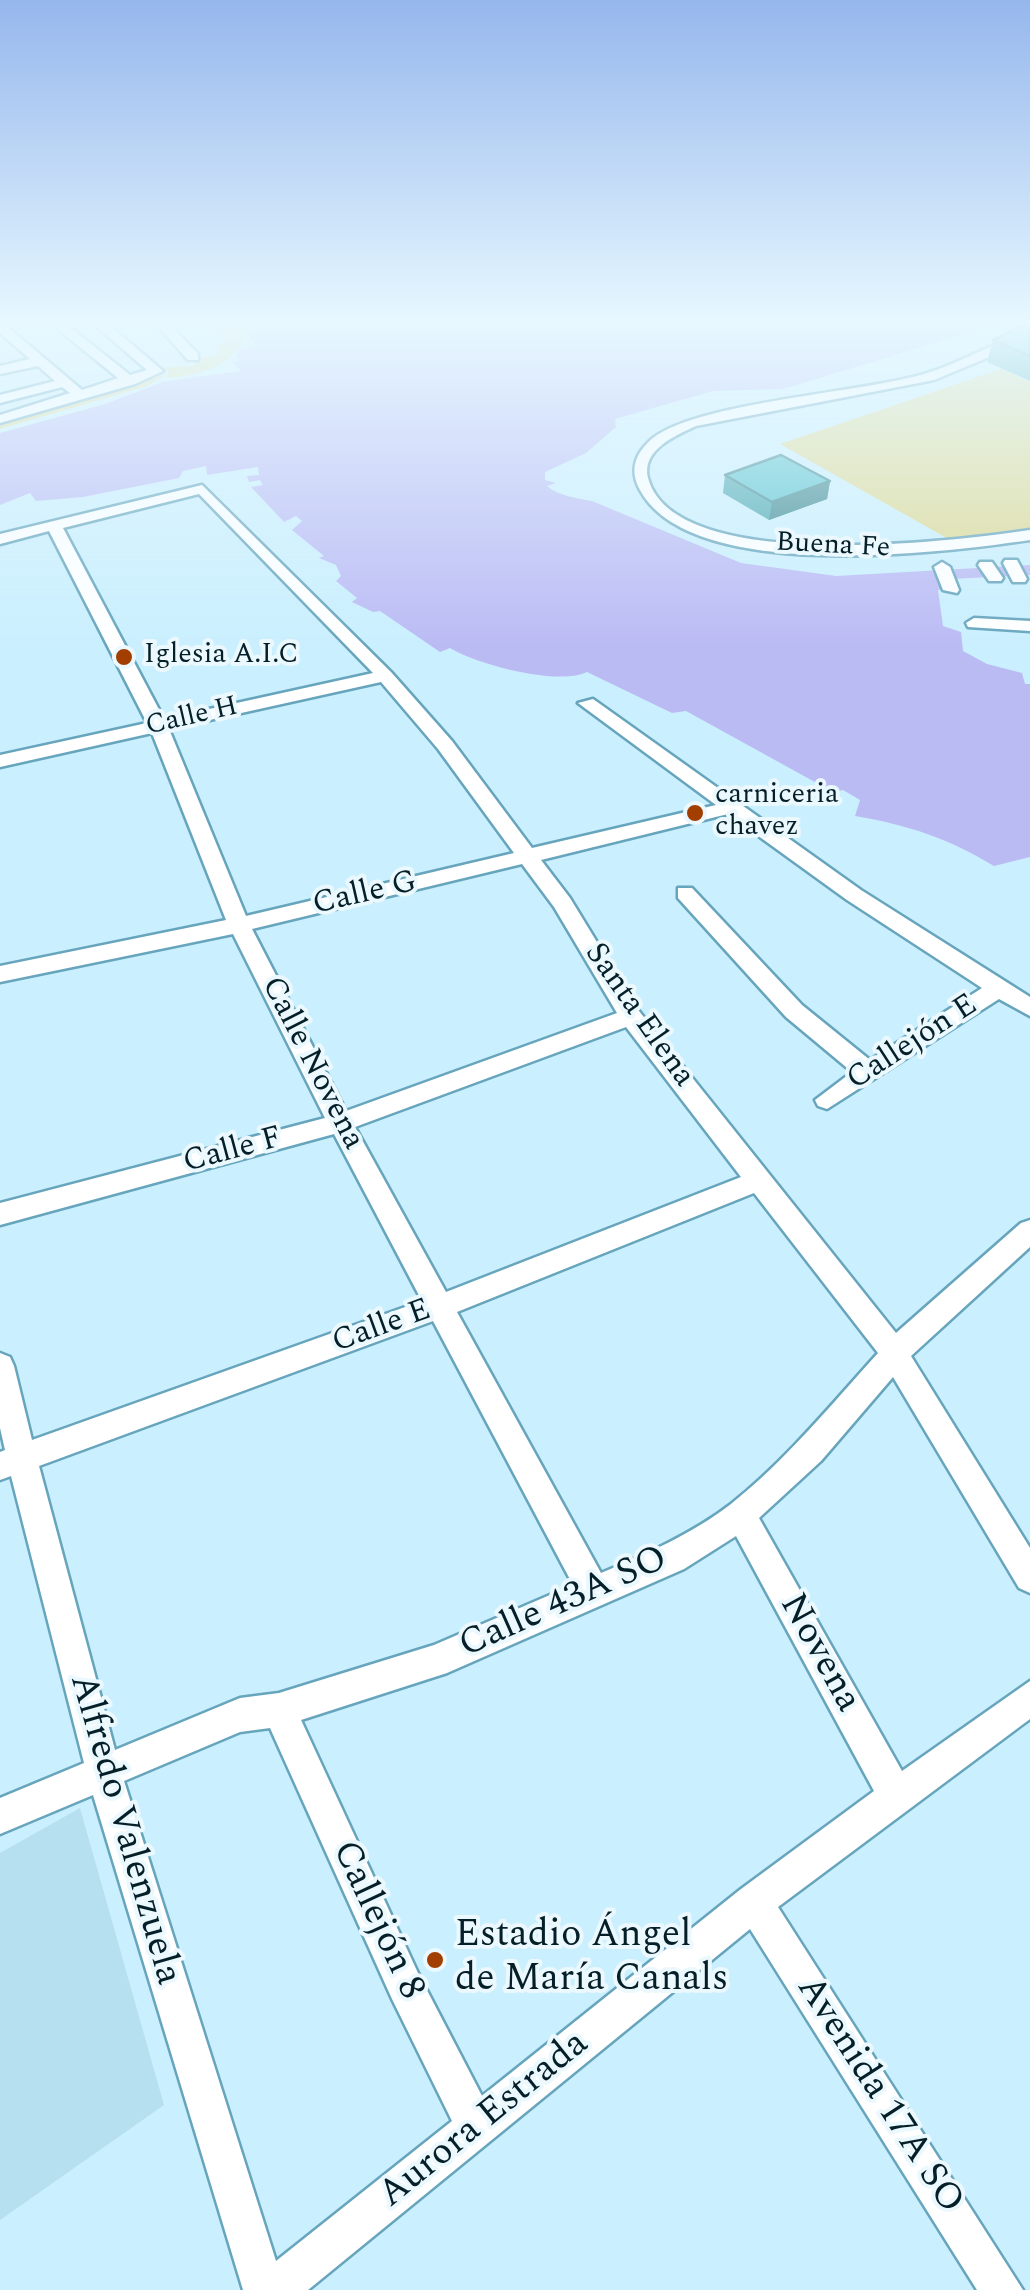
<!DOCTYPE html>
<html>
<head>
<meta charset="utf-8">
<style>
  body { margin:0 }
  canvas { display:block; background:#caeffe }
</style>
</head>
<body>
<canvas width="1030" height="2290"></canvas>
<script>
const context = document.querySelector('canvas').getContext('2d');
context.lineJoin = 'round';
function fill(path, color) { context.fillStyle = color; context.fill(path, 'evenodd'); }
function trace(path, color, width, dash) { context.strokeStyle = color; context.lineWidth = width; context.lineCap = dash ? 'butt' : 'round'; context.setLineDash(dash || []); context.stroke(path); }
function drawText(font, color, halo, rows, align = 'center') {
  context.font = font + ' Spectral,serif'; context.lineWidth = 8; context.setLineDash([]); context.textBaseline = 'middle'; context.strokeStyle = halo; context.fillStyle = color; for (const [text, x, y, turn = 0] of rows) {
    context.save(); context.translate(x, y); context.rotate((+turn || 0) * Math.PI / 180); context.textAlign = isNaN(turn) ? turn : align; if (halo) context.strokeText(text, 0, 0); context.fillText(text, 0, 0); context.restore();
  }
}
fill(new Path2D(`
  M80 1808 164 2105 0 2220V1853Z`), '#b6dff0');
fill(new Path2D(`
  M215 325H240L247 333C230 368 204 374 168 378V371L156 368 192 366 200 358 220 354 216 345 226 342Z
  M1001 369 1030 382V529L952 541 780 444Z
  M167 374 147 386 0 429V421Z`), '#ded993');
fill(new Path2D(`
  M243 325H995L783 389 713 391 615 419 616 427 586 453 545 472V480L556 483 547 486C559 496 576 498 592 501L741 563 836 576 1030 565V575L951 579 955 589 938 590 943 626 961 632 963 651 987 664 1022 673 1025 684H1030V857L994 866C948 838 908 825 855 816L860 800 843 790 833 792 686 711 672 713 587 672C559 686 478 665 450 648L440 652 380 611 373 612 352 602 357 598 336 581 341 576 336 565 319 558 324 556 292 530 302 521 296 516 284 522 251 487 263 485 260 480 249 482 247 476 259 475 258 467 207 475 206 466 183 471 179 478 83 497 36 501 30 493 0 505V433L105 404 163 382 241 371 234 363 240 360 236 356 239 350 256 346Z`), '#bbbbf4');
const street = new Path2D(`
  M0 325H5L82 390 118 378 53 325H67L130 375 147 370 95 325H109L163 371 135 384 0 423V415L70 393 62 387 0 403V395L55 381 38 366 0 374V366L30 359 0 333Z
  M157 325H170L198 354V360H188Z
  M1030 331V340L934 380 696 426C676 435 641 450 648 478 674 576 957 541 1030 530V540C942 553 691 584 640 490 629 470 635 453 653 438 699 403 853 393 917 376 956 366 992 343 1030 331Z
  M202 485 391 672 452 741 532 848 716 805 578 703 593 699 861 890 1030 997V1016L999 999 827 1109 818 1106 815 1100 852 1072 786 1017 678 898V888H692L802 1005 870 1060 982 988 847 900 728 814 541 860 570 898 639 1011 896 1333 1021 1223 1030 1220V1247L911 1356 1030 1548V1593L1019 1588 893 1377 821 1461 759 1518 902 1771 1030 1681V1719L778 1907 1023 2290H977L750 1929 308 2290H243L93 1795 0 1834V1798L84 1763 11 1476 0 1480V1452L5 1450 0 1428V1353L10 1357 14 1366 32 1440 422 1301 334 1134 0 1225V1203L325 1118 233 934 0 982V966L226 920 152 733 0 767V755L147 723 49 531 0 544V534ZM199 494 373 673 164 719 63 528ZM381 682 438 749 514 853 246 916 169 729ZM522 864 554 907 617 1013 346 1111 252 929ZM626 1027 741 1177 446 1292 355 1127ZM754 1193 878 1353C831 1405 786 1460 731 1504 692 1534 646 1554 601 1573L457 1312ZM433 1321 573 1585 434 1645 279 1693 240 1698 115 1750 39 1466ZM736 1536 874 1791 741 1889 482 2096 418 1973 301 1720 447 1673 684 1569ZM270 1728 392 1999 452 2121 276 2261 124 1781 240 1732Z
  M1005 560H1017L1027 579 1025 582H1013L1003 563Z
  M942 562 950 567 959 590 957 593 943 590 934 567Z
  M980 562H992L1003 578 1001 581H989L978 565Z
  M974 618 1030 621V631L968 627 966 623Z`);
trace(street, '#67a5bd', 5);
fill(street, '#fff');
fill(new Path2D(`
  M1030 325V381L987 362 993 340Z
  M725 475 830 481 827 499 769 520 723 493Z`), '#4aa7b1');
fill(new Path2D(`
  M830 481 827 499 769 520 772 502Z`), '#3c8890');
const building = new Path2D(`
  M1023 325H1030V356L993 340Z
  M781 455 830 481 772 502 725 475Z`);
fill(building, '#56c2ce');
trace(building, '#3c8890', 2.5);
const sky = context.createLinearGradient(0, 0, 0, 646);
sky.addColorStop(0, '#96b7ed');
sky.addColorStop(0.5, '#e7f8ff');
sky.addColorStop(1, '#e7f8ff00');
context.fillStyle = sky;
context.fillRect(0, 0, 1030, 646);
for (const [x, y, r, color] of [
  [124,657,10,"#a23f00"],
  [695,813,10,"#a23f00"],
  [435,1960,10,"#a23f00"]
]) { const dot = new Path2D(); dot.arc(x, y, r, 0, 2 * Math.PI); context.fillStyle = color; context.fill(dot); trace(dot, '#ebf8fd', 4); }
drawText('28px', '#051f29', '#ebf8fd', [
  ["Buena Fe",833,547,3],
  ["Calle H",192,718,-13]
]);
drawText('28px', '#051f29', '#ebf8fd', [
  ["Iglesia A.I.C",144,657],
  ["carniceria",715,797],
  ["chavez",715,829]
], 'left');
drawText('32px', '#051f29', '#ebf8fd', [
  ["Calle G",365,895,-13],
  ["Santa Elena",638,1016,55],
  ["Callejón E",913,1044,-33],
  ["Calle Novena",311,1064,63],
  ["Calle F",233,1152,-15],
  ["Calle E",382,1328,-20]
]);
drawText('38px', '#051f29', '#ebf8fd', [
  ["Calle 43A SO",564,1604,-24],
  ["Novena",818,1654,61],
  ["Alfredo Valenzuela",123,1830,74],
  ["Callejón 8",376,1921,65],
  ["Avenida 17A SO",878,2096,57],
  ["Aurora Estrada",485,2121,-39]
]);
drawText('38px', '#051f29', '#ebf8fd', [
  ["Estadio Ángel",455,1938],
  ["de María Canals",455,1982]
], 'left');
</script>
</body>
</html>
